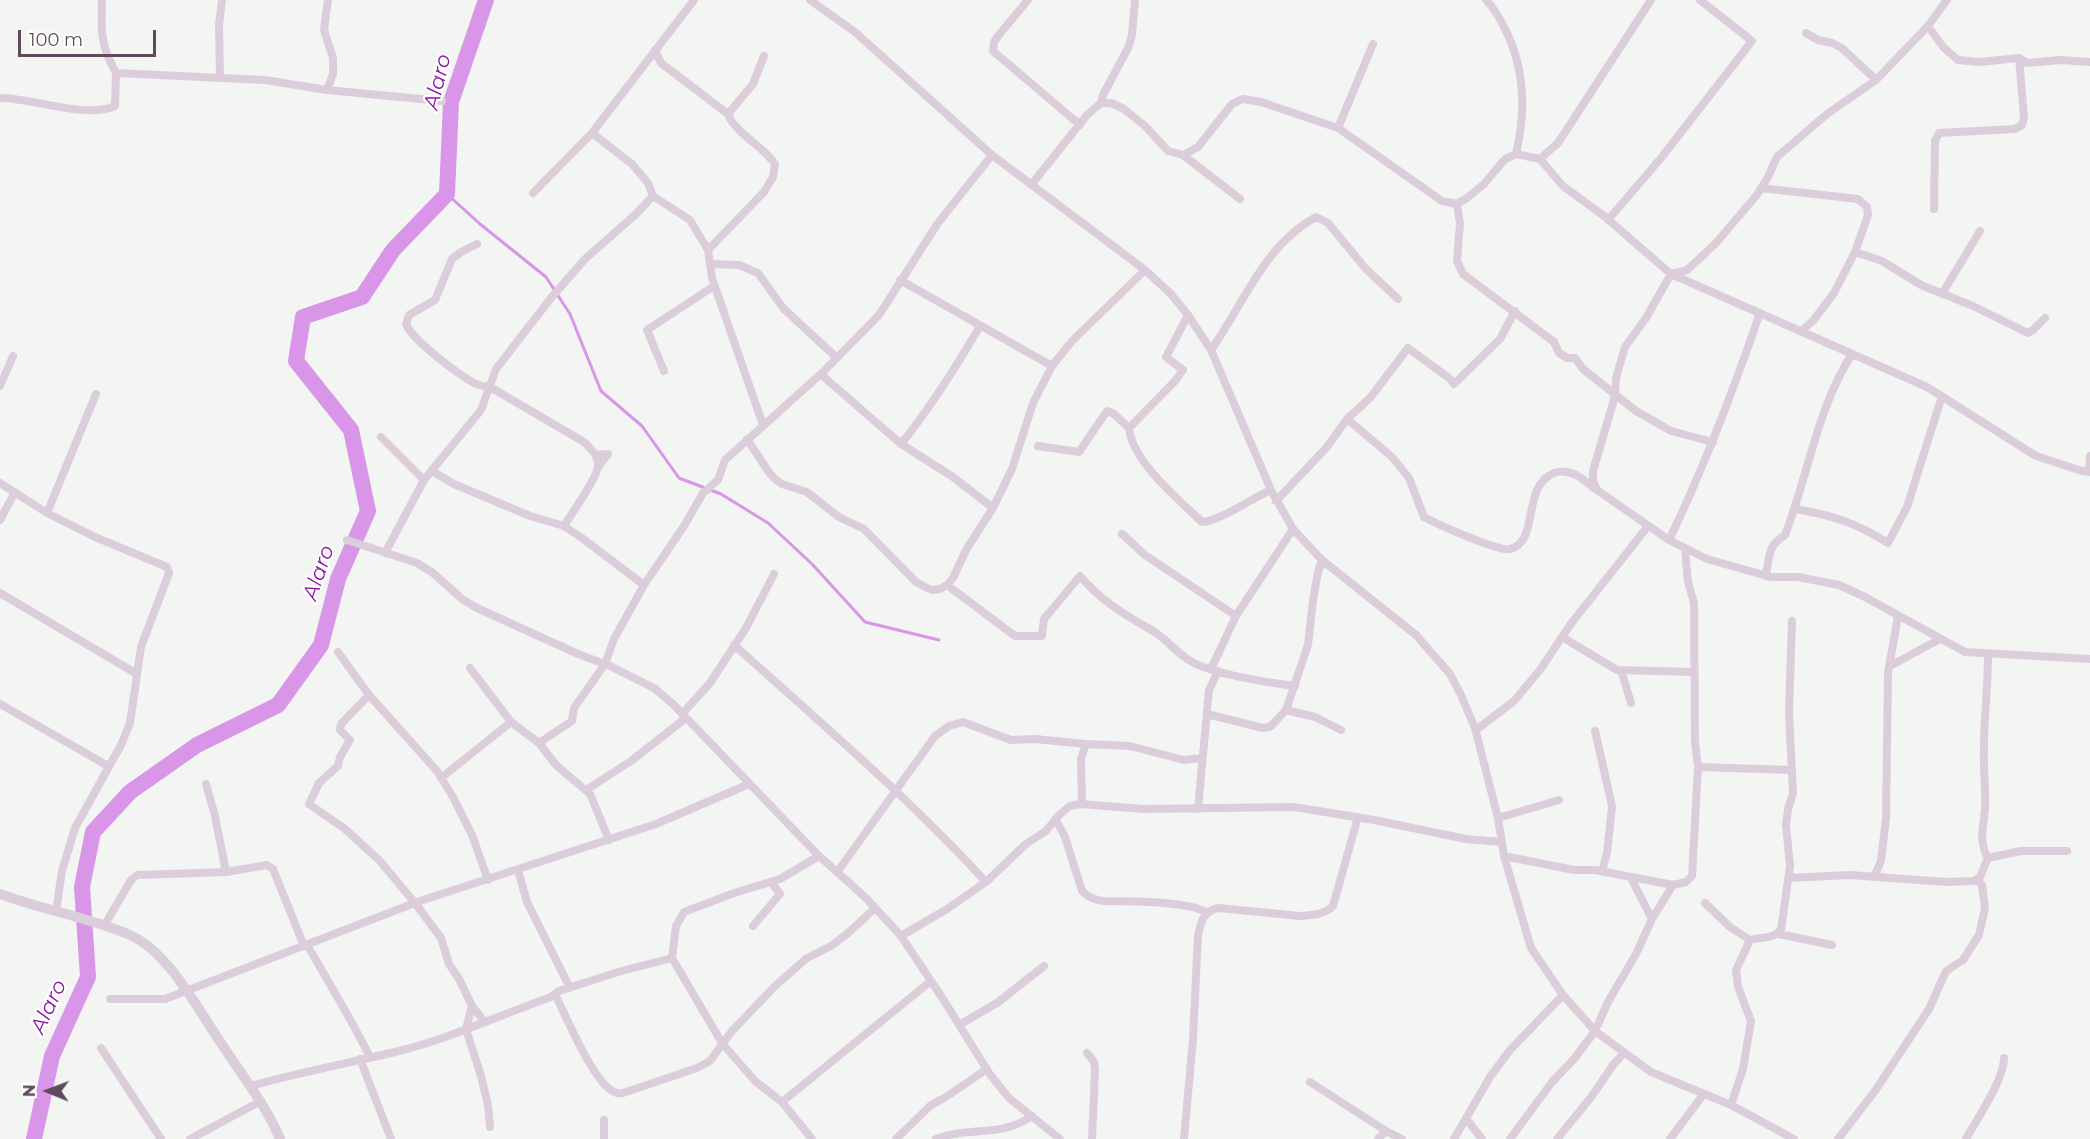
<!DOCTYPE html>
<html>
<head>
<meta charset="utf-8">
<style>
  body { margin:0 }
  #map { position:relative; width:2090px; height:1139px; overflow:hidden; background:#f3f5f3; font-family:Montserrat,sans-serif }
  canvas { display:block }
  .north { position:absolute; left:18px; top:1061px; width:60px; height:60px; -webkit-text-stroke:4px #fff; paint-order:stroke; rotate:271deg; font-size:16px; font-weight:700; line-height:24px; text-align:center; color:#5f4b5d }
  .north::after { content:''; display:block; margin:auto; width:21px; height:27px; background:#5f4b5d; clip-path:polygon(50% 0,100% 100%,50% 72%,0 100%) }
  .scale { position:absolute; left:18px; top:30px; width:138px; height:27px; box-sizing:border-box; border:3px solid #5f4b5d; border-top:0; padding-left:8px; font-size:18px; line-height:21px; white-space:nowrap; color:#5f4b5d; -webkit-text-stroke:4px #fff; paint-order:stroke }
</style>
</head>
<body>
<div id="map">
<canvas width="2090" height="1139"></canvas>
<div class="north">N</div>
<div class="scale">100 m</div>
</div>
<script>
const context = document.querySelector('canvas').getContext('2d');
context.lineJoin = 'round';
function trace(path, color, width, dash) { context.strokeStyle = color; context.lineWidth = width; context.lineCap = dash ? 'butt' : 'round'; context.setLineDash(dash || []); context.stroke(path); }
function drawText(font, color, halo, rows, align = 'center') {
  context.font = font + ' Montserrat,sans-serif'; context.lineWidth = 4.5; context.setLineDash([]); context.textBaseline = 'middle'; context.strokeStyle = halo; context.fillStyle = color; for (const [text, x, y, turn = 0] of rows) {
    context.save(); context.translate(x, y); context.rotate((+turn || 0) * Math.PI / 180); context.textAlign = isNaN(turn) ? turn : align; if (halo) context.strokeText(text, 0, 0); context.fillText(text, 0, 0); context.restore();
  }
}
trace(new Path2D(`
  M447 194 480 224 546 277 570 314 601 391 642 426 679 478 721 494 768 523 812 564 865 622 939 640`), '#d996e8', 3);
trace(new Path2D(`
  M34 1139 52 1056 88 977 82 887 93 832 130 792 197 745 278 705 321 645 338 579 368 511 351 430 296 361 303 317 362 297 393 250 447 194 451 102 486 0`), '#d996e8', 16);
trace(new Path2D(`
  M102 0C101 32 100 44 116 73L265 80 327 90 442 101
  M694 0 592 133 632 164 648 183 653 196 690 220 708 250 712 278 763 425
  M810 0 855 32 992 155 1145 270 1170 293 1188 315 1211 350 1271 490 1293 529 1322 560 1416 635 1450 674 1461 695 1475 728 1498 818 1504 856 1531 948 1563 995 1595 1031 1651 1072 1731 1105 1794 1139
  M1028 0 998 36 994 42 993 51 1080 125
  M1486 0C1494 8 1499 17 1504 27 1525 67 1526 111 1516 154
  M1947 0 1928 26 1876 80 1827 114 1777 157 1767 179 1756 196 1716 243 1687 270 1671 274 1646 318 1625 347 1616 378 1615 396 1593 471V481L1597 490 1669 540 1707 559 1771 577H1798L1839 585 1865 597 1965 652 2090 659
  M1928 26 1944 48 1958 60 1979 62 2019 58 2027 63 2060 60 2090 62
  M1806 33 1818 40 1832 43 1842 48 1876 80
  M655 50 661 63 728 114C734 132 763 146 775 164L773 177 764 192 708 250
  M220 78 219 25 222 0
  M327 90 333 74V58L324 30 328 0
  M0 98C33 98 86 119 115 106L116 73
  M1101 103 1103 95 1128 48 1132 35 1135 0
  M728 114 753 84 764 56
  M1338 128 1373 44
  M1183 155 1240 199
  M1540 159 1563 186 1604 216 1671 274 1927 387 2036 456 2082 471 2090 472
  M1031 185 1087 115 1101 103H1111L1124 109 1145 126 1168 151 1183 155 1198 147 1232 104 1243 99 1261 102 1338 128 1442 201 1457 204 1467 198 1484 184 1505 159 1516 154 1540 159 1558 143 1651 0
  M1761 188 1858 199 1867 207 1868 215 1855 252 1834 293 1813 321 1801 331
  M533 193 592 133
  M1457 204 1460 223 1457 261 1463 274 1554 342 1559 353 1567 358H1575L1583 369 1636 411 1671 431 1713 442
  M1934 209 1935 141 1939 133 2015 129 2022 125 2024 118 2019 58
  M1608 220 1661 158 1752 41 1700 0
  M477 244 461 252 452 259 435 300 409 315 406 324C412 340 457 373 472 382 478 386 484 386 490 387L584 442C591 449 599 456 598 466 597 479 571 514 564 526
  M1855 252 1882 261 1921 285 1973 306 2028 333 2033 330 2045 318
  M710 264 739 265 758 273 783 308 837 358
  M900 280 1052 366
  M1942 294 1980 231
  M1188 315 1166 357 1183 370 1175 381 1129 428C1132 461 1178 499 1202 522 1220 521 1252 498 1271 490
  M1211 350C1243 305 1265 244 1316 217L1328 223 1366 269 1398 299
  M664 371 647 330 714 286
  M822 373 825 378 901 444 953 477 993 508
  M0 386 13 356
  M1347 419 1392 457 1409 478 1424 517C1437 524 1499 552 1510 549 1540 542 1521 486 1554 473 1570 467 1583 479 1595 489
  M381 437 424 480
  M747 439 768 471 775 479 782 484 807 492 839 517 864 529 916 582 927 588 933 590 940 589 947 585 953 578 966 550 993 508 1012 469 1033 403 1052 366 1072 341 1145 270
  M901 444C931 407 956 367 980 326
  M1038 446 1079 452 1107 411 1114 414 1129 428
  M596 455 608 454 598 467
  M432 471 454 484 530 516 564 526 582 538 644 585
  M2089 472 2090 456
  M0 483 47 513 95 537 167 567 169 573 141 647 130 723 121 745 75 828 62 871 56 911
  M1276 501 1327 447 1347 419 1370 398 1408 348 1449 378 1454 384 1500 339 1515 311
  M1795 509C1832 515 1856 523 1888 543L1907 507 1942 396
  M47 513 96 394
  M0 520 15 492
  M1122 534 1145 555 1236 616
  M347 540 417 563 433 573 462 599 477 608 578 654 610 666 654 688 673 704 818 855 865 897 901 936 943 999 989 1073 1009 1098 1060 1139
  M1669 540C1705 466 1733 391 1760 313
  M385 553 424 480 481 410 496 369 551 298 585 259 635 215 653 196
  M1766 576C1769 558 1768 545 1785 535 1808 476 1817 408 1852 354
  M947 585 1015 636H1042L1044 619 1080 576C1100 600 1125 615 1153 631 1167 639 1177 654 1192 662 1214 674 1269 683 1295 686
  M0 593 137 674
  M1562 637 1617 670 1694 672
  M734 645C820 722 908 797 986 882
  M338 652 369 695 437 771 453 797 472 835 488 880
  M1890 666 1940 639
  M470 668 511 722
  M1211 669 1236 616 1293 529
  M1621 670 1631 703
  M369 695 341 724 340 730 350 740 340 757 338 766 319 783 309 804 345 829 379 860 415 903 441 938 449 964 459 979 472 1006 484 1021
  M0 704 108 766
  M1286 710 1315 717 1341 730
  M682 714 710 683 746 628 774 574
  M1207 714 1263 728 1270 727 1286 710 1308 645 1313 600 1318 572 1322 560
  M1476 730 1514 701 1540 670 1570 625 1648 526
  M1595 731 1612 806 1607 853 1602 871
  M539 743 572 721 574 708 605 664 614 639 644 585 684 526 703 493 718 480 725 460 822 373 879 315 938 223 992 155
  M1698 767 1792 770
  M441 778 511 722 539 743 556 765 590 794 609 840
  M206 784 215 816 226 872
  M586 790 631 761 686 718
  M1082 804 1081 759 1086 744 1130 746 1184 760 1202 758
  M1198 809 1209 690 1218 671
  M1498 818 1559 800
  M1056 820 1065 837 1082 891C1089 898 1095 900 1104 901 1132 902 1182 900 1207 912
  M1504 856 1574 870H1595L1673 885 1686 882 1692 876 1698 767 1695 742 1694 603 1688 582 1685 548
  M1988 858C1978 841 1984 826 1985 808 1986 788 1983 768 1984 748 1984 716 1988 686 1988 655
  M518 870 527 902 570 988
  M838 871 935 736 949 726 963 722 1011 740 1035 739 1086 744
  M1874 877 1881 861 1886 818 1888 673 1898 616
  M1788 878 1850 875 1947 882 1974 881 1980 877 1988 858 2021 851H2067
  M1705 903 1730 927 1750 940C1760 937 1774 939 1781 930L1790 866 1786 825 1788 809 1793 793 1789 712 1792 621
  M1652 919 1673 885
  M104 926 131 880 137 875 226 872 267 865 273 869 304 946
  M753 926 780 894 771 882
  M1779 934 1832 945
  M901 936 947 909 986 882 1026 844 1046 831 1059 815 1070 806 1080 804 1143 809 1294 807 1374 820 1466 839 1502 842
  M307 945C329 982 351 1019 370 1057
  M555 994C566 1016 593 1082 614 1092 618 1094 619 1093 623 1093L697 1068 710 1061 732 1031 776 985 807 958 831 946 847 934 875 908
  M110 999H165L420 901 656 824 749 784
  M472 1006 466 1029 481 1076 488 1105 490 1127
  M959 1025 997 1003 1044 966
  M101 1048 161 1139
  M1087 1053 1094 1062 1095 1071 1092 1139
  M360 1059 391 1139
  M1310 1082 1386 1131
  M251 1086C300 1072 350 1063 399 1051 451 1038 500 1015 551 997L559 991 618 972 672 958
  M782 1102 931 981
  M1731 1105 1743 1069 1751 1021 1738 987 1736 970 1750 940
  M1467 1120 1482 1139
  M190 1139 261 1101
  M604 1139V1120
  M812 1139 782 1102 755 1081 722 1043 672 958 676 926 684 912 734 893 780 879 819 856
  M896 1139 931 1105 946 1097 987 1069
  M936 1139C976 1125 997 1139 1032 1116
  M1184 1139 1193 1039 1198 935C1201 923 1203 911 1218 908L1300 916C1313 915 1324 915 1333 906L1358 817
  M1378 1139 1386 1131 1402 1139
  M1454 1139 1490 1077 1510 1050 1563 995
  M1510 1139 1552 1082 1574 1059 1595 1031 1608 1002 1636 954 1652 919 1631 878
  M1557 1139 1592 1096 1613 1065 1624 1053
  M1670 1139 1703 1095
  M1838 1139 1875 1091 1929 1009 1946 971 1963 960 1979 935 1985 908 1982 885 1977 880
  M1966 1139C1977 1119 2004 1080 2004 1058`), '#dbceda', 8);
trace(new Path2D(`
  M0 894C42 910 89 917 130 935 170 953 199 1012 223 1046 243 1077 266 1105 280 1139`), '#dbceda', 10);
drawText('italic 21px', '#8e16a7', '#fff', [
  ["Alaro",438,82,-76],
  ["Alaro",319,573,-71],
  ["Alaro",49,1007,-65]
]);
</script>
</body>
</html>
